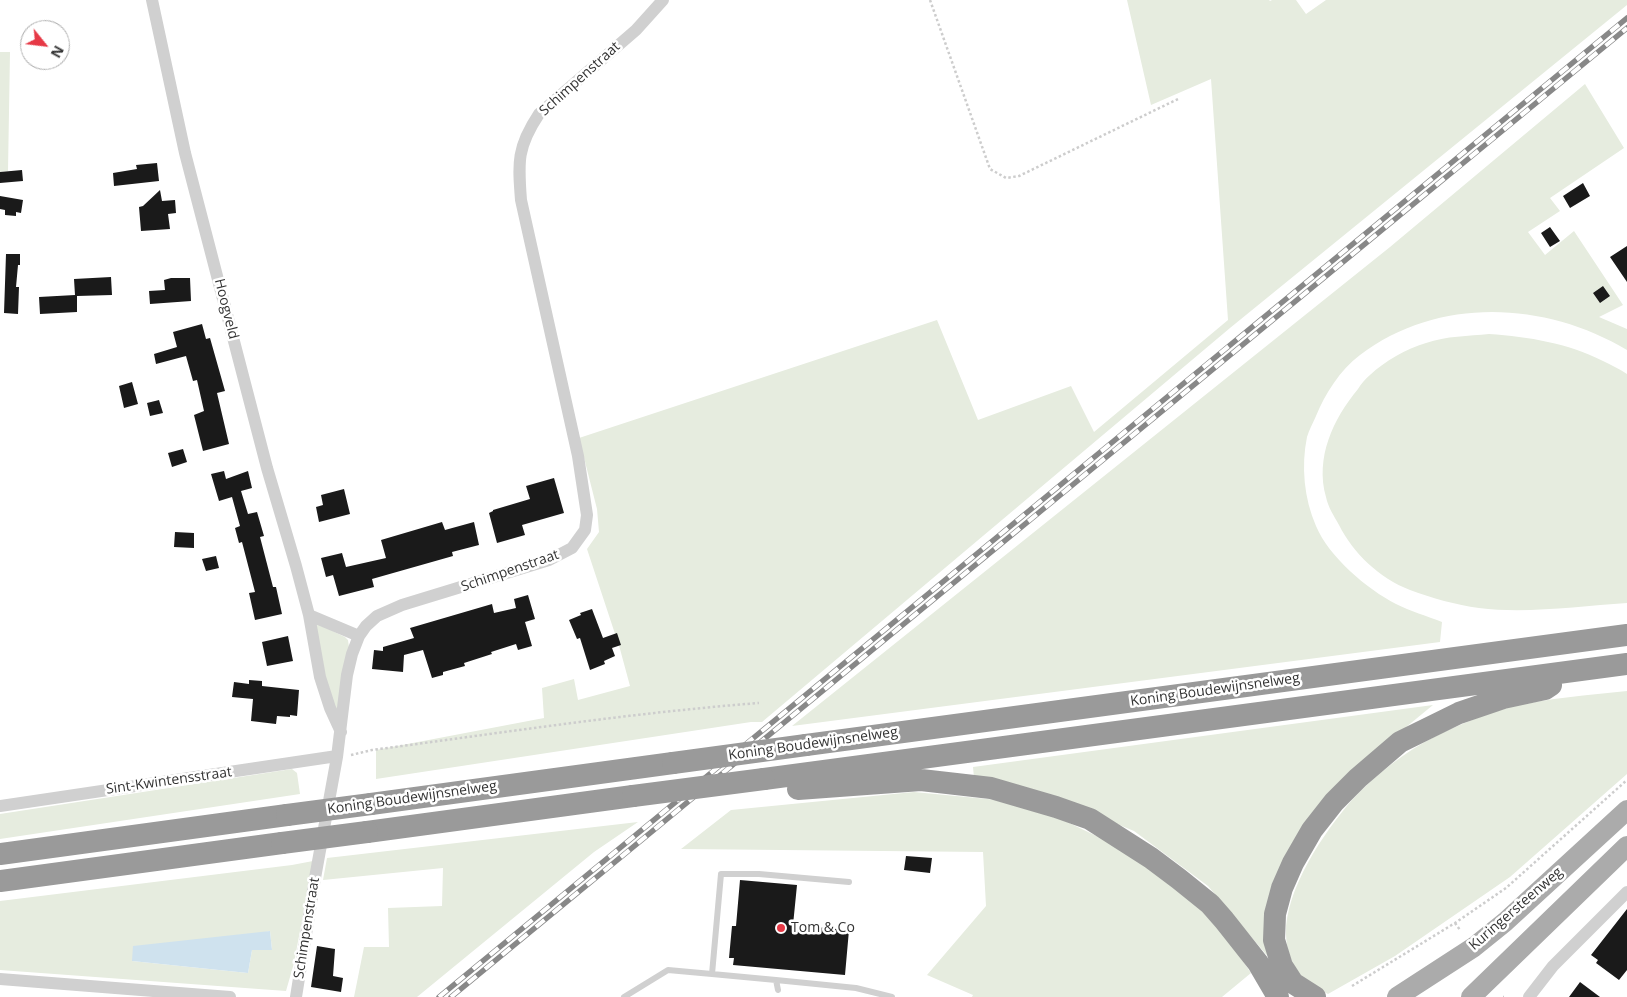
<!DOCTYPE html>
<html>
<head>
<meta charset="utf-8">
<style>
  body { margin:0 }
  #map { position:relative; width:1627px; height:997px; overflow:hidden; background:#fff; font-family:"Open Sans",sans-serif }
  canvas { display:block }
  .north { position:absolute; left:20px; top:20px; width:50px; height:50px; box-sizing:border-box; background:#fff; border:1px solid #adadad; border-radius:50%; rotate:119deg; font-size:14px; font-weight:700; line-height:20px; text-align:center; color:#333 }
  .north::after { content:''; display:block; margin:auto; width:18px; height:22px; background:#e63946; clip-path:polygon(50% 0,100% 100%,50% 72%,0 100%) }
</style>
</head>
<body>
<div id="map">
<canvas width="1627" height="997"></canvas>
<div class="north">N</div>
</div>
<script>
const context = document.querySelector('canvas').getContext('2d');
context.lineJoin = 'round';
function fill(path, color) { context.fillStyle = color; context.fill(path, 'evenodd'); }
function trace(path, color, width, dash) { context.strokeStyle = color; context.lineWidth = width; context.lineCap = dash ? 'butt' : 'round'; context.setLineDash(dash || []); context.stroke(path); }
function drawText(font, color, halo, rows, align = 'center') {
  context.font = font + ' "Open Sans",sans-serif'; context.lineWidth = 5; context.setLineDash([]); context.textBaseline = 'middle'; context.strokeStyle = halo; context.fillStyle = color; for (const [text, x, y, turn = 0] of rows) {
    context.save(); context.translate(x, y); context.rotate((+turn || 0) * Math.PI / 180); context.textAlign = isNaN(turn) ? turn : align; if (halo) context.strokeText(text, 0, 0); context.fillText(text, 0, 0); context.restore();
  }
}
fill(new Path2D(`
  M1127 0H1269L1270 1 1272 0H1296L1306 14 1326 0H1627V5L1230 328 762 722H751L376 779V750L544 718 542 688 574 679 578 700 630 686 620 649 587 549 599 532 597 509 579 438 937 320 978 420 1071 386 1094 432 1228 320 1211 79 1151 105Z
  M0 52H10L8 171 0 172Z
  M1585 84 1624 148 1550 198 1560 211 1528 232 1545 255 1574 231 1623 305 1599 317 1627 329V350C1545 301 1438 296 1360 355 1340 370 1325 394 1316 416 1313 423 1309 430 1307 437 1301 466 1304 499 1316 526 1329 557 1367 589 1396 604 1410 611 1427 616 1442 622L1440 642 792 726 1390 247Z
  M1489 334C1530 337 1567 343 1603 361 1611 365 1620 369 1627 374V603C1580 606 1526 614 1479 608 1456 605 1432 598 1410 590 1379 578 1353 553 1339 525 1334 516 1328 507 1326 497 1315 458 1333 419 1358 389 1361 384 1365 379 1370 375 1385 361 1406 349 1426 343 1446 336 1469 336 1489 334Z
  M318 624 345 637 348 640 349 647 338 710H335L322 665 316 627Z
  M1627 691V774L1510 877 1395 956 1328 994C1321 990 1307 986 1302 979 1293 967 1286 949 1286 934 1285 890 1324 832 1352 800 1375 775 1406 751 1436 736 1460 724 1485 714 1511 707 1549 698 1588 695 1627 691Z
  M1433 705 1355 769 1300 832 1270 959 1208 886 1134 831 1057 799 974 778 973 767Z
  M292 769 297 773 300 794 0 839V814Z
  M914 792 998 800 1059 818 1113 844 1191 898 1220 927 1251 973 1222 997H972L973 995 927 975 986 906 983 852 681 849 731 810Z
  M638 822 594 852 417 997H354L364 947H389L388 908 442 906 443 868 323 880 327 858Z
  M313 861 294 963 286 991 0 970V901L292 865ZM270 931 272 950H252L248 973 132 961Z`), '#e6ecdf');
fill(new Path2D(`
  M270 931 272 950H252L248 973 132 961 133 946Z`), '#cfe2ee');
fill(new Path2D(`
  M157 163 159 181 114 186 113 173 137 169 136 165Z
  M22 170 23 181 0 183V172Z
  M1583 183 1590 196 1570 208 1563 196Z
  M160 190 162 201 175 200 176 213 168 214 170 229 141 231 139 207 143 206Z
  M0 196 23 200 21 213 16 212V216L5 215V210L0 209Z
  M1550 227 1560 241 1550 247 1541 233Z
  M1627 246V282L1610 257Z
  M6 254H20V265H18L16 287H19L18 314 4 313Z
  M111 277 112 295 77 296V312L40 314 39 297 75 295 74 279Z
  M171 278H190L191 301 150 304 149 291 165 290 164 280Z
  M1603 286 1610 296 1600 303 1593 293Z
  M202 324 206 339 210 338 225 391 217 393 229 444 203 451 194 415 204 411 197 380 193 381 186 356 156 364 154 354 177 347 173 332Z
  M132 382 138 404 124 408 119 386Z
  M159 400 163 413 150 416 147 403Z
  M183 449 187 462 172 467 168 453Z
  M224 471 226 479 248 471 252 488 241 491 248 514 257 512 264 536 260 537 273 587H276L282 614 255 620 249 593 255 592 242 542 239 543 235 528 240 526 232 497 219 501 211 474Z
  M554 478 564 513 522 525 525 535 497 543 489 513 493 511V510L530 499 526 486Z
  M344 489 350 514 319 522 316 507 323 505 321 495Z
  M442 522 445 530 474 522 479 545 452 552 453 556 372 579 374 587 339 596 333 575 326 577 321 558 342 553 346 567 386 558 381 540Z
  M175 532 194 533V548L174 547Z
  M216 556 219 568 206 571 202 559Z
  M528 595 535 619 525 622 532 646 518 650 516 644 491 652 492 654 464 663 465 666 443 672V675L432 678 423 650 404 655 403 672 372 669 374 650 383 651V647L414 638 410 628 492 604 494 613 516 608 514 599Z
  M592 609 603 638 617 633 621 645 612 648 615 656 604 661 605 664 590 670 580 638 577 639 569 620 581 615 580 613Z
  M288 636 293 661 267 666 262 642Z
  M249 680 262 681V686L299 690 297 716 290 715V717L277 716 276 724 251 721 253 699 232 697 234 682 249 684Z
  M906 856 932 858 930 873 904 870Z
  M740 880 797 885 793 925 849 930 845 975 733 965 734 958H729L732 926H736Z
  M1627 909V970L1619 980 1596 963 1598 960 1591 955Z
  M317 946 335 949 333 976 343 978 341 992 311 987Z
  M1580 982 1600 997H1569Z`), '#1a1a1a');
trace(new Path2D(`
  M930 0 990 169 1006 178 1019 176 1178 99
  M351 755 372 750C501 733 629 713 759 703
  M1455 923 1460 930
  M1352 986 1455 923 1506 888 1627 780
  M1503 997H1504`), '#cdcdcd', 2.5, [2.5, 2.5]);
trace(new Path2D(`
  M776 980 856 988 892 997
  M778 990 776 980 712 974 721 874H759L849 882
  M624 997 668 970 712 974`), '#d0d0d0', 6);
trace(new Path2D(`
  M152 0 185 153 267 468 296 566 309 615 320 677 330 708 341 732
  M309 615 359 636
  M0 806 337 756
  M0 979 230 997
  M296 997 315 878 337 757 347 675 352 654 359 636 366 626 377 616 402 605 549 560 572 548 585 530 587 515 578 456 521 200C518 162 517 147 539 114L636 30 663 0
  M1529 997 1553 966 1627 892`), '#d0d0d0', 12);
trace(new Path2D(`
  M1397 997 1474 947 1505 922 1627 810
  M1471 997 1627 846`), '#ababab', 20);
trace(new Path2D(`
  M806 745 1627 635
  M764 779 1627 664
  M798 789 921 780 991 788 1056 807 1090 819 1151 858 1179 879 1210 904 1224 920 1258 963 1278 997
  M371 804 673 763
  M367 832 633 796
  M0 854 287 815
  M0 881 282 843
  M1315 997 1293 983 1282 966 1274 940 1275 914 1282 888 1293 863 1312 830 1334 802 1358 778 1400 742 1459 713 1503 698 1545 689 1551 685`), '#9a9a9a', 22);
const rail = new Path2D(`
  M439 997 1627 18
  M451 997 1627 28`);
trace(rail, '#888', 5.5);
trace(rail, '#fff', 4, [11]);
trace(new Path2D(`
  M673 763 806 745
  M633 796 764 779
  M287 815 371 804
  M282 843 367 832`), '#9a9a9a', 22);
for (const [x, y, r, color] of [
  [781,928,5,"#e63946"]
]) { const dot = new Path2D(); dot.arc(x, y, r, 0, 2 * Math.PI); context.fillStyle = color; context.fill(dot); trace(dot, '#fff', 2); }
drawText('14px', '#333', '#fff', [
  ["Schimpenstraat",580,79,-42],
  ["Hoogveld",226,309,76],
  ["Schimpenstraat",510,571,-19],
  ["Koning Boudewijnsnelweg",1215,690,-8],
  ["Koning Boudewijnsnelweg",813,744,-8],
  ["Sint-Kwintensstraat",169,781,-8],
  ["Koning Boudewijnsnelweg",412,798,-8],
  ["Kuringersteenweg",1516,909,-41],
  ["Schimpenstraat",307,928,-81]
]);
drawText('14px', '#333', '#fff', [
  ["Tom & Co",791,928]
], 'left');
</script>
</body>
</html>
